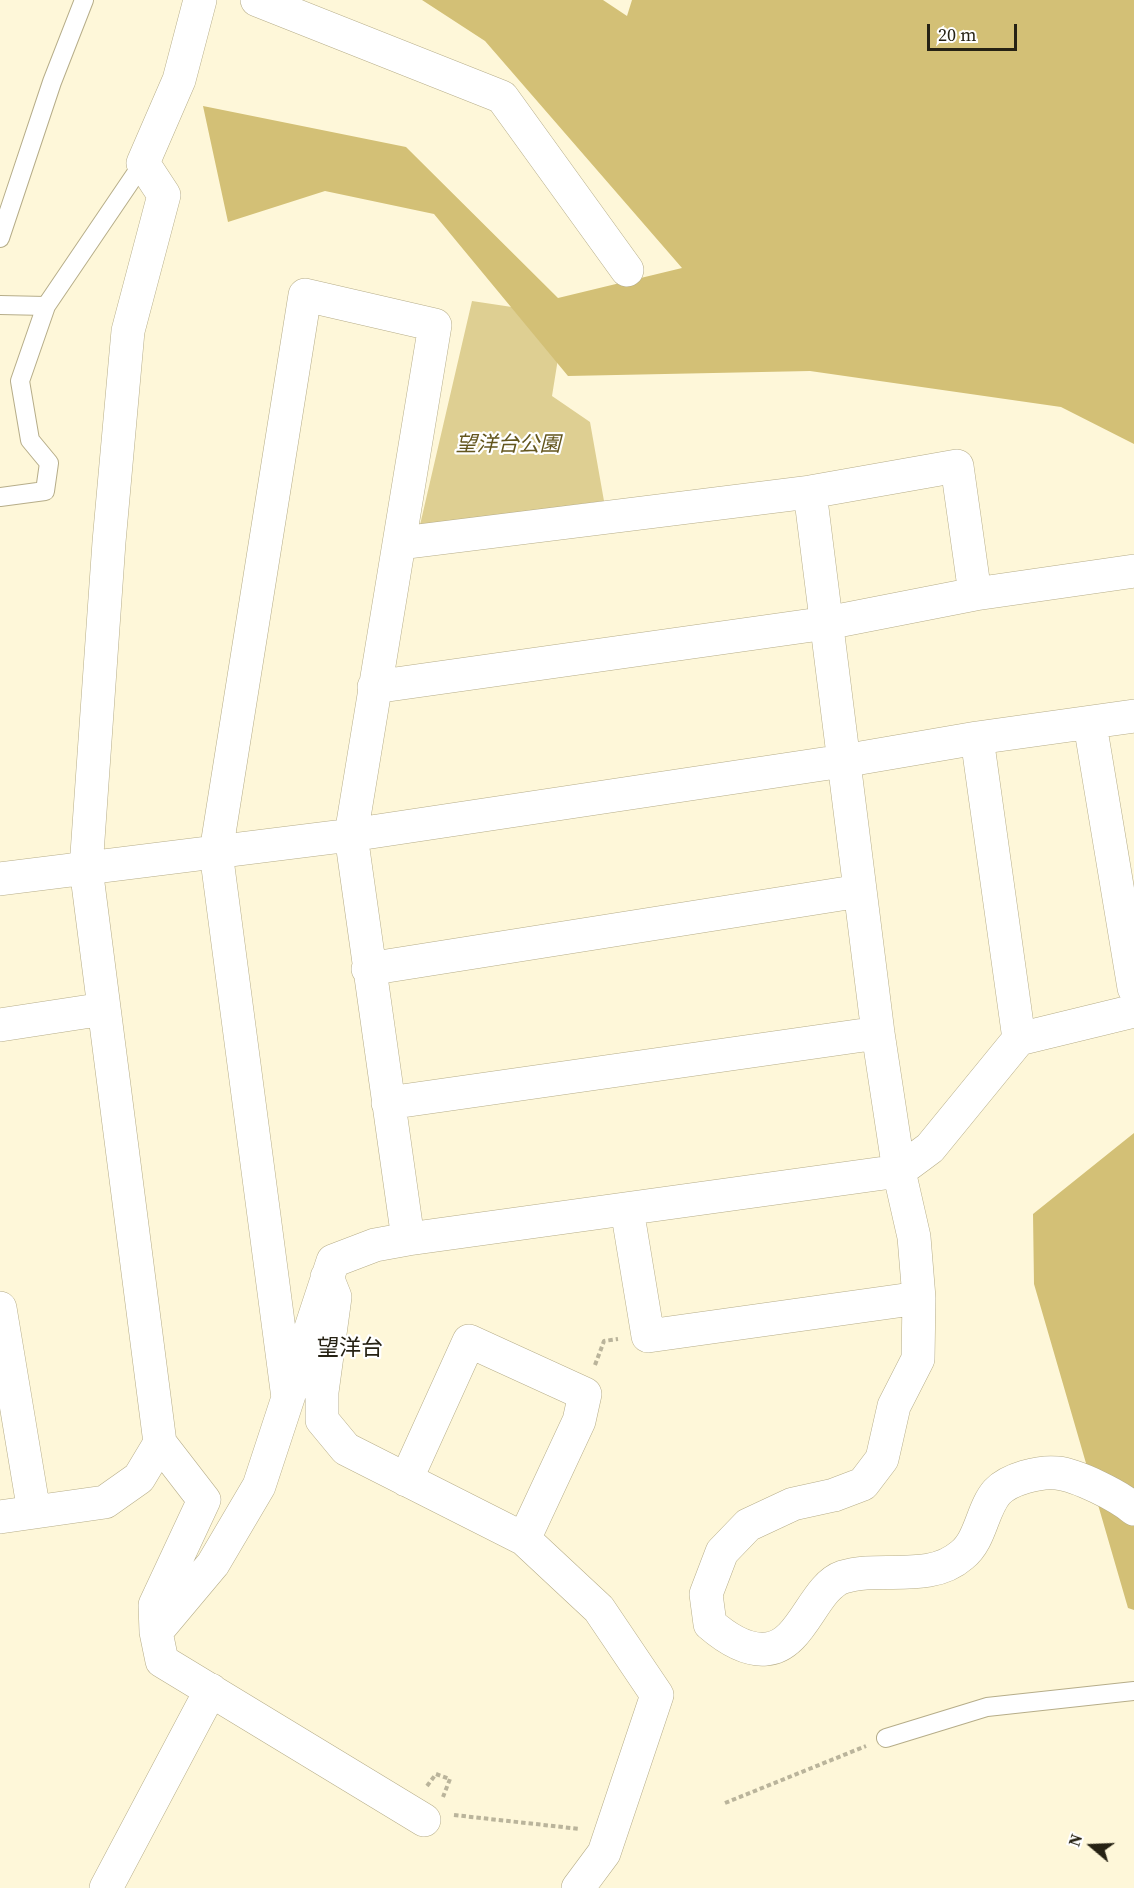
<!DOCTYPE html>
<html>
<head>
<meta charset="utf-8">
<style>
  body { margin:0 }
  #map { position:relative; width:1134px; height:1888px; overflow:hidden; background:#fef7d9; font-family:"Source Serif 4",serif }
  canvas { display:block }
  .north { position:absolute; left:1062px; top:1816px; width:60px; height:60px; -webkit-text-stroke:4px #fff; paint-order:stroke; rotate:289deg; font-size:16px; font-weight:700; line-height:24px; text-align:center; color:#262214 }
  .north::after { content:''; display:block; margin:auto; width:21px; height:27px; background:#262214; clip-path:polygon(50% 0,100% 100%,50% 72%,0 100%) }
  .scale { position:absolute; left:927px; top:24px; width:90px; height:27px; box-sizing:border-box; border:3px solid #262214; border-top:0; padding-left:8px; font-size:18px; line-height:21px; white-space:nowrap; color:#262214; -webkit-text-stroke:4px #fff; paint-order:stroke }
</style>
</head>
<body>
<div id="map">
<canvas width="1134" height="1888"></canvas>
<div class="north">N</div>
<div class="scale">20 m</div>
</div>
<script>
const context = document.querySelector('canvas').getContext('2d');
context.lineJoin = 'round';
function fill(path, color) { context.fillStyle = color; context.fill(path, 'evenodd'); }
function trace(path, color, width, dash) { context.strokeStyle = color; context.lineWidth = width; context.lineCap = dash ? 'butt' : 'round'; context.setLineDash(dash || []); context.stroke(path); }
function drawText(font, color, halo, rows, align = 'center') {
  context.font = font + ' "Source Serif 4","Noto Sans JP",serif'; context.lineWidth = 4.5; context.setLineDash([]); context.textBaseline = 'middle'; context.strokeStyle = halo; context.fillStyle = color; for (const [text, x, y, turn = 0] of rows) {
    context.save(); context.translate(x, y); context.rotate((+turn || 0) * Math.PI / 180); context.textAlign = isNaN(turn) ? turn : align; if (halo) context.strokeText(text, 0, 0); context.fillText(text, 0, 0); context.restore();
  }
}
fill(new Path2D(`
  M472 301 565 315 552 396 590 422 604 501 420 525Z`), '#decf92');
fill(new Path2D(`
  M422 0H603L627 16 632 0H1134V444L1061 407 810 371 568 376 434 214 325 191 228 222 203 106 406 147 558 298 682 268 485 41Z
  M1134 1133V1610L1128 1608 1034 1284 1033 1214Z`), '#d3c076');
const lane = new Path2D(`
  M0 238 52 82 84 0
  M0 305 46 306
  M0 497 45 491 49 463 30 440 20 381 46 306 143 163
  M886 1738 987 1707 1134 1691`);
const street = new Path2D(`
  M257 0 502 97 627 270
  M810 492 878 1033 899 1171 914 1237 919 1298 918 1359 894 1406 882 1459 863 1484 834 1495 793 1504 748 1525 722 1552 706 1594 710 1624C725 1637 745 1651 766 1649 802 1647 813 1587 843 1577 880 1565 929 1584 962 1555 981 1540 982 1509 997 1492 1009 1479 1040 1471 1057 1473 1077 1475 1119 1496 1134 1509
  M401 543 810 492 957 466 975 594
  M374 687 827 623 975 594 1134 571
  M1090 724 1134 988
  M977 738 1019 1039
  M0 879 351 835 843 761 977 738 1134 716
  M368 969 860 891
  M0 1025 104 1009
  M388 1103 878 1033
  M627 1209 648 1336 919 1298
  M327 1277 335 1297 322 1392V1420L346 1449 524 1539 599 1609 657 1695 604 1853 578 1888
  M0 1308 34 1512
  M288 1398 216 852 305 295 435 325 351 835 408 1239 899 1171 930 1148 1019 1039 1134 1011
  M160 1443 204 1500 155 1605 156 1632 162 1661 424 1820
  M406 1480 469 1341 585 1394 579 1421 524 1539
  M0 1517 105 1502 139 1478 160 1443 86 868 109 542 128 331 164 195 143 163 179 80 200 0
  M156 1632 213 1564 259 1486 333 1261 375 1245 408 1239
  M106 1888 211 1690`);
trace(lane, '#b6ad89', 20);
trace(street, '#b6ad89', 34);
trace(new Path2D(`
  M595 1365 604 1341 618 1339
  M427 1786 436 1774 450 1779 443 1797
  M725 1803 866 1746
  M454 1815 580 1829`), '#bab49b', 4, [4.5, 3]);
trace(lane, '#fff', 18);
trace(street, '#fff', 33);
drawText('italic 21px', '#63561e', '#fff', [
  ["望洋台公園",508,446]
]);
drawText('22px', '#262214', '#fff', [
  ["望洋台",350,1349]
]);
</script>
</body>
</html>
